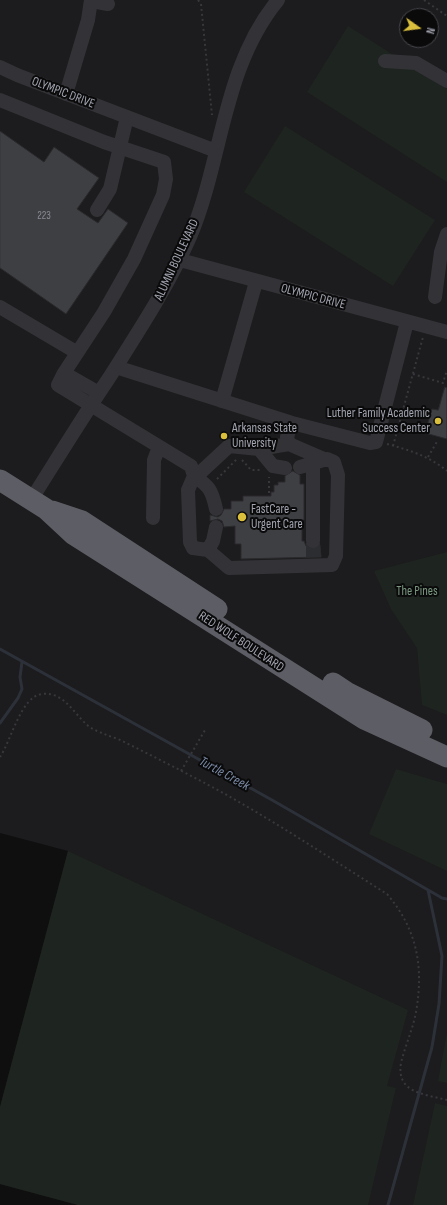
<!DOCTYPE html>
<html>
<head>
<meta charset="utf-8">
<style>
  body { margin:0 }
  #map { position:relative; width:447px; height:1205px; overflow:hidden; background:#0f0f10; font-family:"Sofia Sans Condensed",sans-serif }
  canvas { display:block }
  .north { position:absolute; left:399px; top:8px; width:40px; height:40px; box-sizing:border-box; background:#0a0a0b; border:1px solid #47484d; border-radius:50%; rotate:104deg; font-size:11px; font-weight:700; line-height:16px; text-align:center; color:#a2a4af }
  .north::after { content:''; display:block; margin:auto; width:14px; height:18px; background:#dabf3d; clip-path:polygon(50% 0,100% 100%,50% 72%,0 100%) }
</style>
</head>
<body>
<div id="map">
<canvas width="447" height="1205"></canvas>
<div class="north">N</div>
</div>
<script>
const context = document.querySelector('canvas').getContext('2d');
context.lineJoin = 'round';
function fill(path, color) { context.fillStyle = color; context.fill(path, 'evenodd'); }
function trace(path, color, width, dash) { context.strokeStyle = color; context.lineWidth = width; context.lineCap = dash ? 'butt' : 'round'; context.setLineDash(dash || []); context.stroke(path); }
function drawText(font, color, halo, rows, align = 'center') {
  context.font = font + ' "Sofia Sans Condensed",sans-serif'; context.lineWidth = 4; context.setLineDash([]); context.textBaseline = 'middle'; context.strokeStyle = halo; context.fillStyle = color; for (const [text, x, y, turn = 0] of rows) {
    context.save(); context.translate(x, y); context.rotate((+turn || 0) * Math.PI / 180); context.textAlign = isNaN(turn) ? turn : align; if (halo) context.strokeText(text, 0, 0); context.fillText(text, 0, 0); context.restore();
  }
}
fill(new Path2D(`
  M0 0H447V1205H78L0 1184V1107L68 851 0 833ZM407 16H431V40H407Z`), '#1c1b1d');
fill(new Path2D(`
  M348 26 447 89V182L307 92Z
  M285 126 435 220 393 286 244 192Z
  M447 552V715L422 705 417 648 391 609 374 571Z
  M396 769 447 784V871L369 834Z
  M68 851 408 1010 387 1086 396 1088 368 1205H78L0 1184V1107Z
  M447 1032V1083L438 1081Z
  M435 1103 447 1106V1205H413Z`), '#1e241f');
trace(new Path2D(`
  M0 649 272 800 442 898 447 899
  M0 723 18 698 22 689 20 677 22 662
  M388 1205 432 1047 439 1004 442 956 428 890`), '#2c3139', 3);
const building = new Path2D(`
  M0 131 44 162 54 147 99 178 77 209 98 223 108 209 128 223 66 314 0 268Z
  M445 387 447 388V439L425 433 432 409 438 410Z
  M293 471 300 475V484H304V520H302V541H304L306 546 313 549 320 545 321 557 241 559V544H235V526L224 527 222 521 218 519 210 521V515L218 517 221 515 224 509H231V501H243V496H271V492H274V485H278V482H285V476Z`);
fill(building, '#3e3f43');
trace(building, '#2a292c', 1);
trace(new Path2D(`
  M313 557V541`), '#2c2d30', 14, [14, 7]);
trace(new Path2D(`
  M198 0 201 4 212 115
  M424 0 447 16
  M413 374 443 383 447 370
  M403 409 424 414
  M387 444C409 450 429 456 447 471
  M393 446 423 337
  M428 457 438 440
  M242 460 251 470H260
  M217 479 238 458
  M269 493V477
  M0 757C11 741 21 696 42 694 67 691 76 720 93 729 101 733 109 736 118 739 145 752 172 766 199 780 264 814 325 855 387 894 417 929 424 967 416 1012 413 1029 405 1046 401 1063 396 1093 424 1094 447 1100
  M181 771 205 730`), '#37373c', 2, [2, 3]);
trace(new Path2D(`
  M91 1 108 4
  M385 61 416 63 447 81
  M0 67 17 75 216 151
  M66 94 88 20 91 0
  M0 100 104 142 164 162 166 179 163 195 134 259 104 312 64 373 99 393
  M97 210 110 189 127 117
  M180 260 447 332
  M435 297 441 252 447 234
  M0 307 76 352
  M116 367 292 423 287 437 289 444 326 460
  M64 373 58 385 191 466 194 476C209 486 212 490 216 509
  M222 401 256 282
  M292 423 370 443 376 442 407 322
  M259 449 289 444
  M31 500C57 459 82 418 109 378 138 332 168 287 190 237 223 159 222 68 278 0
  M153 518 154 460 159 447
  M216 527 213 541 208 550 193 548 190 542 188 490 194 476 202 471 229 446 259 449 273 466 285 468
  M313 541V463
  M208 550 229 568 332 565 336 556 338 475 334 462 327 459 300 467`), '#333337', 14);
trace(new Path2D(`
  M0 480 46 509 74 535 364 719 447 757
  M52 511 82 521 217 609
  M333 683 348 693 422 730`), '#5d5e65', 21);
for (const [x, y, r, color] of [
  [438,421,4,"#dabf3d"],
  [224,436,4,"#dabf3d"],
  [242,517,5,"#dabf3d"]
]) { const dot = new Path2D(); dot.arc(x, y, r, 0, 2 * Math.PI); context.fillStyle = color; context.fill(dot); trace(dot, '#0a0a0b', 1.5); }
drawText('11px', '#898b94', null, [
  ["223",44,216]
]);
drawText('13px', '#a2a4af', '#0a0a0b', [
  ["OLYMPIC DRIVE",63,93,21],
  ["ALUMNI BOULEVARD",177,260,-65],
  ["OLYMPIC DRIVE",313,297,15],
  ["RED WOLF BOULEVARD",241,642,33]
]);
drawText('13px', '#a2a4af', '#0a0a0b', [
  ["Luther Family Academic",430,414,"right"],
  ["Success Center",430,429,"right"],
  ["Arkansas State",232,429],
  ["University",232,444],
  ["FastCare -",251,510],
  ["Urgent Care",251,525]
], 'left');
drawText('13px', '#7b9881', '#0a0a0b', [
  ["The Pines",417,592]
]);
drawText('italic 14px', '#7c8ca7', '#0a0a0b', [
  ["Turtle Creek",224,774,29]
]);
</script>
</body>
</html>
